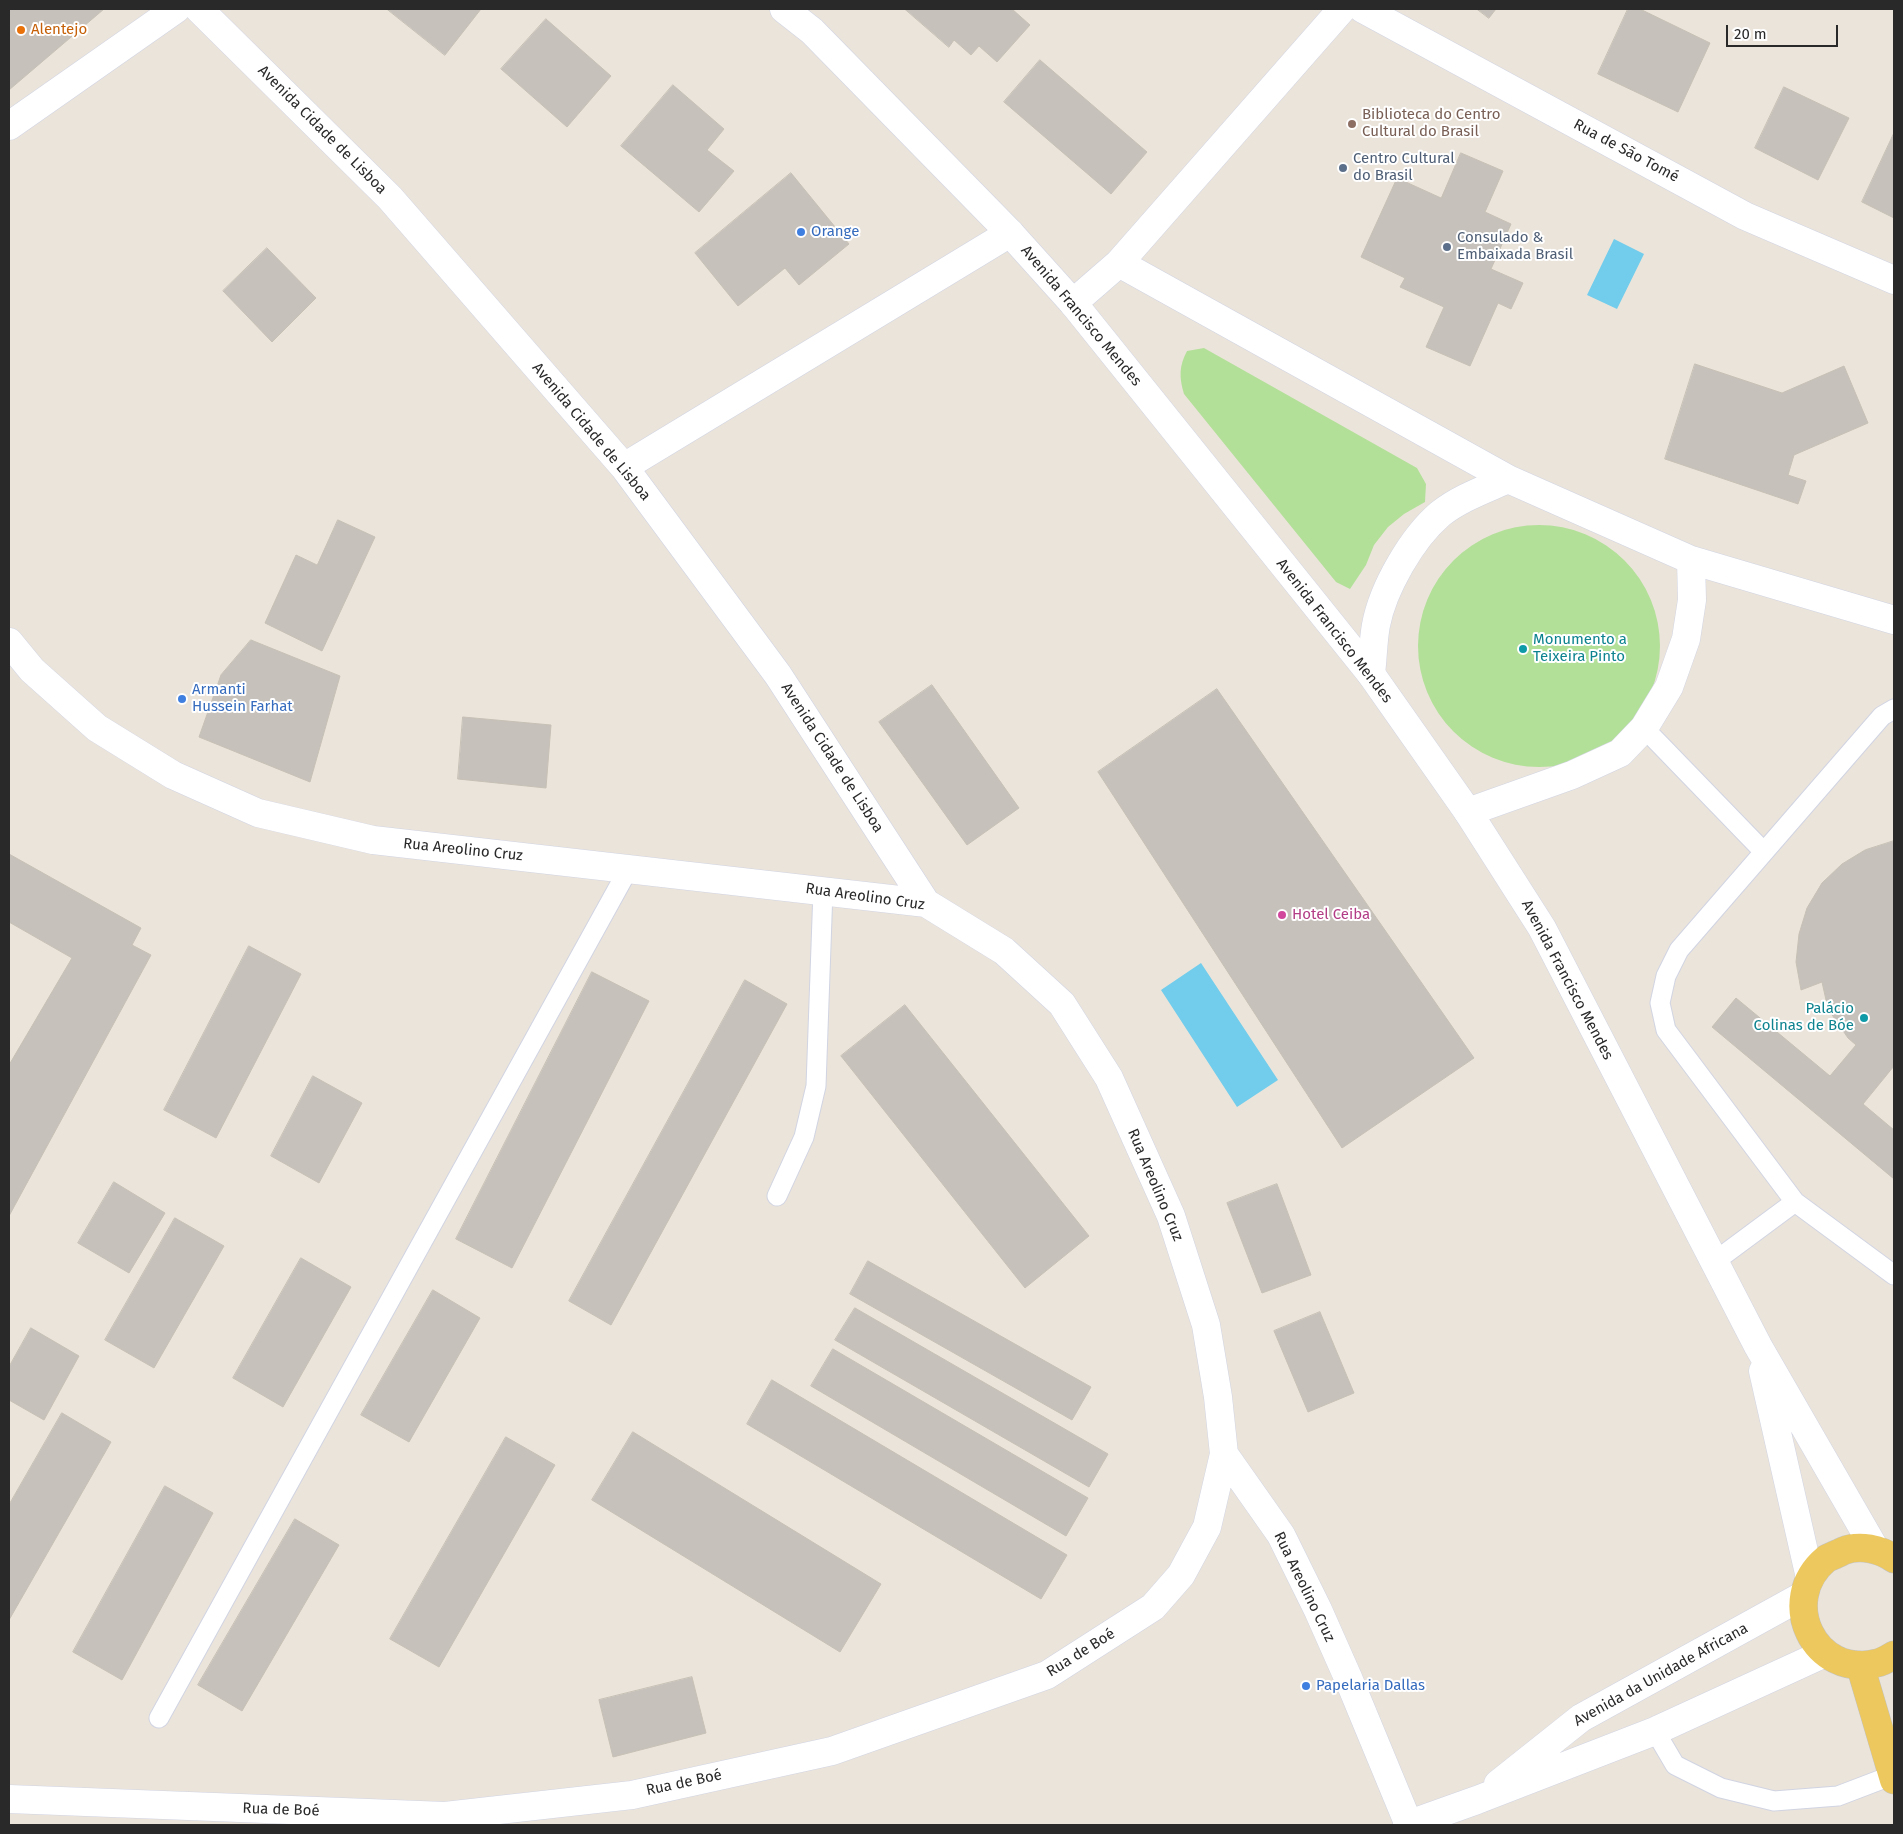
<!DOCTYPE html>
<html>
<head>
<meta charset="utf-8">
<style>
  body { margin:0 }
  #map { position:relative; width:1903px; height:1834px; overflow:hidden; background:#ebe4db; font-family:"Fira Sans",sans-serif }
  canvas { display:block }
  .frame { position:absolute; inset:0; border:10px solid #292929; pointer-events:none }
  .scale { position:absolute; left:1726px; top:25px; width:112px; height:22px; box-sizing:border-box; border:2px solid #292929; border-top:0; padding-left:6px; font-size:15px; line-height:18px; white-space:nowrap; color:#292929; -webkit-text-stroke:4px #fff; paint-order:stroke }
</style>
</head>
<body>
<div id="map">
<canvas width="1903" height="1834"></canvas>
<div class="frame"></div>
<div class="scale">20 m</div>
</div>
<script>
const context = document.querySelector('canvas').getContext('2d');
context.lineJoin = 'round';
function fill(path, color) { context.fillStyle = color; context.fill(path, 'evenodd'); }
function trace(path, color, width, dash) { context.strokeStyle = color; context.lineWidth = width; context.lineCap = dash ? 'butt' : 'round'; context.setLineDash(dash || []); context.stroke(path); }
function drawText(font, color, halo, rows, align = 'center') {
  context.font = font + ' "Fira Sans",sans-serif'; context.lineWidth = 4; context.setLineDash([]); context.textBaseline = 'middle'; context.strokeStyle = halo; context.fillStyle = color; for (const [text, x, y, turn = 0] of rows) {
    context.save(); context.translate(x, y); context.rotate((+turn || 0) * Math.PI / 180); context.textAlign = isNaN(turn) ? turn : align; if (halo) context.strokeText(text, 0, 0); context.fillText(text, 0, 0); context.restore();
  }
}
fill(new Path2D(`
  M1204 348 1417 468 1426 484 1425 502 1404 514 1388 527 1374 545 1366 565 1350 589 1336 582 1184 394C1179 377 1179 366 1187 351Z
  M1418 646a121 121 0 1 1 242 0a121 121 0 1 1-242 0Z`), '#b3e099');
fill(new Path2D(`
  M1614 239 1644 254 1617 309 1587 295Z
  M1201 963 1278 1080 1237 1107 1161 990Z`), '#71cdeb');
const building = new Path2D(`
  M9 9H104L9 90Z
  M387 9H481L445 55Z
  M905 9H1012L1030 25 997 62 979 46 971 55 954 40 949 47Z
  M1477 9H1496L1489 18Z
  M1628 9H1640L1710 43 1678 112 1598 74Z
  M546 19 611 76 567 127 501 69Z
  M1040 60 1147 152 1111 194 1004 102Z
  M673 85 724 129 707 150 734 171 699 212 621 146Z
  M1784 87 1849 118 1818 180 1755 148Z
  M1894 133V218L1862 202Z
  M1461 153 1503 171 1485 212 1511 224 1491 269 1523 283 1511 309 1498 303 1470 366 1426 347 1444 307 1400 287 1405 278 1361 257 1397 178 1441 198Z
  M791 173 849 244 799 285 785 268 738 306 695 253Z
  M267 248 316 298 272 342 223 291Z
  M1695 364 1782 393 1844 366 1868 423 1794 455 1788 475 1806 481 1798 504 1665 459Z
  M338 520 375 537 322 651 265 623 296 555 317 565Z
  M251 640 340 676 310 782 199 737 221 675Z
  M932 685 1019 808 967 845 879 722Z
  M1217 689 1474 1058 1342 1148 1098 772Z
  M463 717 551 725 546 788 458 779Z
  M1894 841V1066L1863 1104 1894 1130V1179L1712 1027 1736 998 1830 1076 1856 1045 1848 1038 1828 1009 1822 982 1801 990 1796 962 1799 934 1807 908 1822 883 1842 864 1865 850Z
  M9 854 141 928 132 945 151 955 9 1216V1065L72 958 9 922Z
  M249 946 301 974 216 1138 164 1110Z
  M592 972 649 1001 512 1268 456 1239Z
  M745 980 787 1004 611 1325 569 1301Z
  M905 1005 1089 1236 1025 1288 841 1056Z
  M313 1076 362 1103 319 1183 271 1156Z
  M114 1182 165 1213 129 1273 78 1243Z
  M1277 1184 1311 1275 1262 1293 1227 1203Z
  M175 1218 224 1246 154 1368 105 1340Z
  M301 1258 351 1287 283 1407 233 1378Z
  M868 1261 1091 1387 1072 1420 850 1294Z
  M433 1290 480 1318 409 1442 361 1415Z
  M855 1308 1108 1454 1089 1487 835 1340Z
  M1320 1312 1354 1393 1308 1412 1274 1331Z
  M31 1328 79 1356 44 1420 9 1400V1367Z
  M833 1349 1088 1498 1066 1536 811 1386Z
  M772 1380 1067 1555 1041 1599 747 1424Z
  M62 1413 111 1442 9 1620V1505Z
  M633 1432 881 1584 840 1652 592 1500Z
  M506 1437 555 1465 439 1667 390 1639Z
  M165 1486 213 1513 122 1680 73 1652Z
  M295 1519 339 1545 242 1711 198 1685Z
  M692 1677 706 1733 613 1757 599 1700Z`);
fill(building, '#c6c1bb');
trace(building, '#c6c0b5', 1);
const lane = new Path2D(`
  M1894 709 1882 716 1679 950 1666 976 1660 1003 1666 1030 1795 1202 1894 1275
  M1644 728 1764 852
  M777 1196 804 1137 816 1086 823 890
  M1714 1262 1795 1202
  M159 1718 629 868
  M1655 1731 1675 1765 1721 1788 1774 1801 1838 1796 1893 1775`);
const street = new Path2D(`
  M199 9 390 198 624 467 778 675 926 903
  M1363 9 1745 216 1894 280
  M9 126 176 9
  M1119 263 1508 479 1691 560 1894 620
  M1073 303 1119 263 1342 9
  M624 467 1010 233
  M9 642 32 670 97 728 173 775 258 813 373 840 926 903 1004 951 1062 1004 1109 1078 1171 1216 1206 1325 1218 1397 1224 1454 1281 1535 1318 1610 1349 1680 1409 1825
  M1371 674C1373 658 1373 641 1376 625 1383 588 1412 538 1440 514 1460 498 1486 489 1508 479
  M1468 812 1572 775 1620 753 1644 728 1669 687 1686 639 1692 600 1691 560
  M9 1799 445 1816 632 1795 832 1751 1047 1675 1153 1607 1181 1575 1207 1527 1224 1454`);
const secondary = new Path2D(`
  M784 9 812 31 1010 233 1073 303 1371 674 1468 812 1542 928 1758 1346 1875 1549
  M1763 1371 1810 1578
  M1498 1784 1581 1718 1804 1595
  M1407 1825 1477 1800 1655 1731 1825 1653`);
const primary = new Path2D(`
  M1894 1559C1881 1549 1859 1544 1843 1551 1838 1554 1831 1556 1826 1559 1777 1600 1814 1679 1877 1663 1883 1662 1889 1658 1894 1655
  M1860 1665 1894 1780`);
trace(lane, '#d1d4e2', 21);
trace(street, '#d1d4e2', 29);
trace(secondary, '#d1d4e2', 29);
trace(primary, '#c3c3c3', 29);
trace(lane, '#fff', 19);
trace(street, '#fff', 28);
trace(secondary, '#fff', 28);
trace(primary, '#ecc85f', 28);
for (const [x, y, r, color] of [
  [21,30,5,"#e8710a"],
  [1352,124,5,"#8d6e63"],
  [1343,168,5,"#5c6f8a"],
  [801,232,5,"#3f7fe0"],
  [1447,247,5,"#5c6f8a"],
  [1523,649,5,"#0f9aa8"],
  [182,699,5,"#3f7fe0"],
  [1282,915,5,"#d1479c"],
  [1864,1018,5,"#0f9aa8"],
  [1306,1686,5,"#3f7fe0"]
]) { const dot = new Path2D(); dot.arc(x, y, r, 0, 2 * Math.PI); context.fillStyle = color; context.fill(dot); trace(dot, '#fff', 2); }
drawText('15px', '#c56008', '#fff', [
  ["Alentejo",31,30]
], 'left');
drawText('15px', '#785e54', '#fff', [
  ["Biblioteca do Centro",1362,115],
  ["Cultural do Brasil",1362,132]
], 'left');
drawText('15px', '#292929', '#fff', [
  ["Avenida Cidade de Lisboa",322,130,45],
  ["Rua de São Tomé",1626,151,28],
  ["Avenida Francisco Mendes",1081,316,50],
  ["Avenida Cidade de Lisboa",591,432,50],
  ["Avenida Francisco Mendes",1334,631,52],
  ["Avenida Cidade de Lisboa",832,758,57],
  ["Rua Areolino Cruz",463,850,6],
  ["Rua Areolino Cruz",865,897,8],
  ["Avenida Francisco Mendes",1567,980,62],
  ["Rua Areolino Cruz",1155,1185,67],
  ["Rua Areolino Cruz",1304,1587,64],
  ["Rua de Boé",1081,1653,-32],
  ["Avenida da Unidade Africana",1661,1675,-29],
  ["Rua de Boé",684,1783,-12],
  ["Rua de Boé",281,1810,2]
]);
drawText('15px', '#4e5e75', '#fff', [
  ["Centro Cultural",1353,159],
  ["do Brasil",1353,176],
  ["Consulado &",1457,238],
  ["Embaixada Brasil",1457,255]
], 'left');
drawText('15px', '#366cbe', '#fff', [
  ["Orange",811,232],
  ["Armanti",192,690],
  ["Hussein Farhat",192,707],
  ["Papelaria Dallas",1316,1686]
], 'left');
drawText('15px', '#0d838f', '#fff', [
  ["Monumento a",1533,640],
  ["Teixeira Pinto",1533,657],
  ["Palácio",1854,1009,"right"],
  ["Colinas de Bóe",1854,1026,"right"]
], 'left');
drawText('15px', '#b23c85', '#fff', [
  ["Hotel Ceiba",1292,915]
], 'left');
</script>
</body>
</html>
